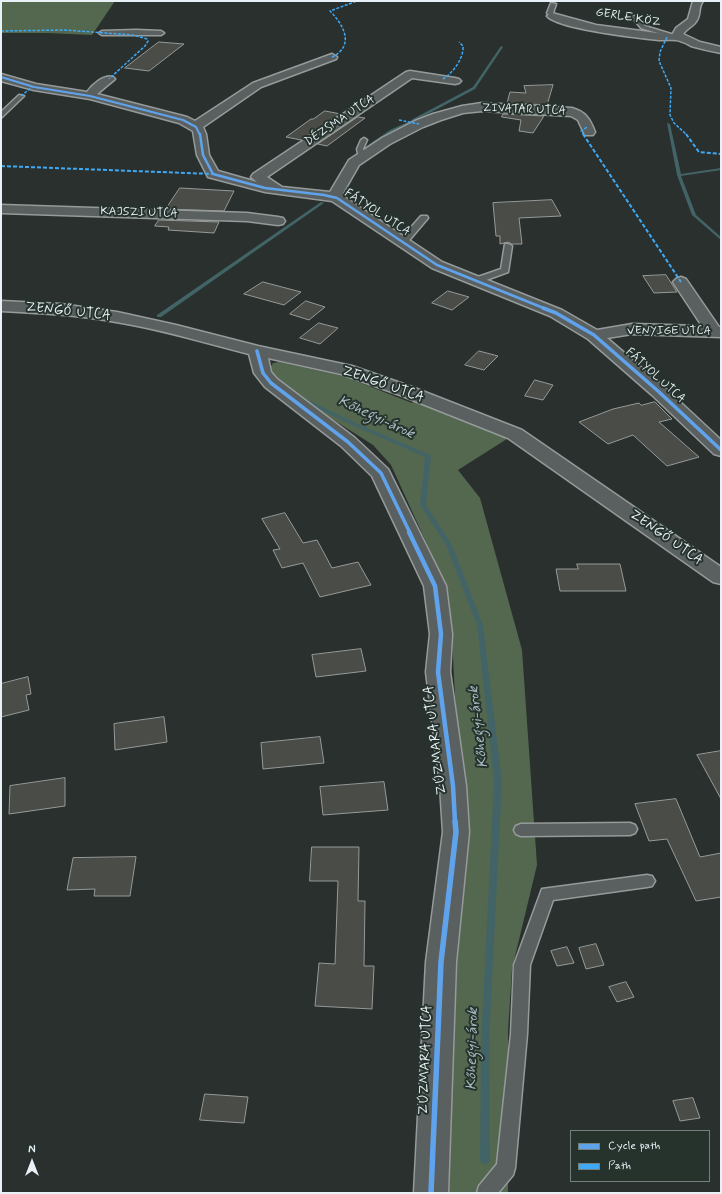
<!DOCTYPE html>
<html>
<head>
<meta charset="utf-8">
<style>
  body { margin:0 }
  #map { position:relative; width:722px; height:1194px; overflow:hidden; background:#29302d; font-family:Mynerve,sans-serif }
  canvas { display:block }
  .frame { position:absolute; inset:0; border:2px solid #e8f1f8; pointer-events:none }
  .legend { position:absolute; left:570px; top:1130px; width:140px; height:52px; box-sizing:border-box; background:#26332d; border:1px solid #747f7e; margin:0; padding:5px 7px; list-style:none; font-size:12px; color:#e8f1f8 }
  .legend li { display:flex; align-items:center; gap:8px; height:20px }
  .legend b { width:20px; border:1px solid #747f7e }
  .north { position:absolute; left:12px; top:1142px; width:40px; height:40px; -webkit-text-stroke:3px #26332d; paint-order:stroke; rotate:0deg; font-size:11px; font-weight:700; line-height:16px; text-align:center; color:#e8f1f8 }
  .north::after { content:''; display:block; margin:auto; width:14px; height:18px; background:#e8f1f8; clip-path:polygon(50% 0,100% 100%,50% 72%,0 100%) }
</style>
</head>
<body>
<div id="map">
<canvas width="722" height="1194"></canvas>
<div class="frame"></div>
<ul class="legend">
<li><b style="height:5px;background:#60a3ed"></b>Cycle path</li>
<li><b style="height:5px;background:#3fa9f5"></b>Path</li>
</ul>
<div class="north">N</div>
</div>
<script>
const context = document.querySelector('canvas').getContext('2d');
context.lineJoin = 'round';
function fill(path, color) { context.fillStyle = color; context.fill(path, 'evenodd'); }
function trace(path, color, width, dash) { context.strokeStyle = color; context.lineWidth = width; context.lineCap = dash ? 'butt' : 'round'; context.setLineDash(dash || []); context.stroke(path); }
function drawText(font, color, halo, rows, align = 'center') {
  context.font = font + ' Mynerve,sans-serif'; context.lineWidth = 4; context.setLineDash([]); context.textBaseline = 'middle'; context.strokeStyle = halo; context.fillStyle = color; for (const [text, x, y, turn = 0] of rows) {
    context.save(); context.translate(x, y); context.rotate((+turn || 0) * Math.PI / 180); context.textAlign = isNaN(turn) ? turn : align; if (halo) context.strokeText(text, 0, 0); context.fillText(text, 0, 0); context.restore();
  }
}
fill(new Path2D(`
  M1 1H115L92 35 48 33H1Z
  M279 362 343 376 412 403 417 399 510 437 458 470 480 498 522 650 537 865 512 969 508 1031V1193H446L458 753 451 619 441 575 391 465 373 445 274 382 269 370 273 363Z`), '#546850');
fill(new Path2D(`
  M501 46 503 47 475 89 413 122H411V120L473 87Z
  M408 122 411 123 392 132 367 149 364 148 390 130Z
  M667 123 670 124 681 174 721 168V170L681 176 696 215 721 237V240L692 215 677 175Z
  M321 202 324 203 161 317H157V315Z
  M298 397H302L356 423 430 455 431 456 426 505 452 545 483 625 502 781 489 1043 490 1160 488 1163 485 1165 482 1163 480 1160 481 1043 494 781 477 625 446 545 420 505 425 457 352 425 298 399Z`), '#436466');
const building = new Path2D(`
  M159 42 184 44 149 71 125 68Z
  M553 85 547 105 507 103 510 92 526 93 524 86Z
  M325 111 341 114 301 140 286 137 311 119H313Z
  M503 114 544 116 533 133 519 131 521 120 502 117Z
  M358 117 365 118 327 146 318 144Z
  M180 188 234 191 224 211 166 209Z
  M552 200 561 216 519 218 522 244H512L508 242 500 244V236H496L493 203Z
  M159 220 219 222 214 233 168 230 169 227 155 226Z
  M666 275 677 292 654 293 643 276Z
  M263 282 301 292 284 305 244 294Z
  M448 291 469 297 452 310 432 303Z
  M306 301 325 307 309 320 290 314Z
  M319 323 338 328 320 344 300 338Z
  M479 351 498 356 484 370 465 365Z
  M535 380 553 385 543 400 525 396Z
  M655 402 672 419 659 422 699 457 667 466 633 435 608 444 579 422 613 409 639 403 641 405Z
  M285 513 303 543 317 540 332 568 358 562 371 585 320 597 303 563 282 568 273 550 280 549 262 519Z
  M577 564H620L626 591H560L556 569H578Z
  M361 649 366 671 316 677 312 655Z
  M28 677 31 694 26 695 29 710 1 717V684Z
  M164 717 167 742 115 750 114 724Z
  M320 737 324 763 263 769 261 743Z
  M721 751V799L697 755Z
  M65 778V806L9 814 10 786Z
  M384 782 388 810 323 815 320 787Z
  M676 799 700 857 721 853V897L696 901 667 839 649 841 635 804Z
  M312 847H359L358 901H365L364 966H374L372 1009 315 1006 319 963 335 964 338 881H310Z
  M136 857 130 896H94L95 889 67 890 73 858Z
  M596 944 604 965 586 969 579 948Z
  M567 947 574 963 557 966 551 951Z
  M626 982 634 997 617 1002 609 987Z
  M205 1094 248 1097 244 1123 200 1120Z
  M693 1098 700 1118 680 1121 673 1101Z`);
fill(building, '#4a4c47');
trace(building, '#959a9a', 1);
const service = new Path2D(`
  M551 3 556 4 553 13 555 16 552 18 547 13Z
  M633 16H637L645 26 681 37 678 39 641 28 632 17Z
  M136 30 161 31 164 33 161 35H102L99 33 102 31Z
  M19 95 24 96 1 118V112Z
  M364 138 367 140 363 149 367 157 363 159 359 157 357 149 361 140Z
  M421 216H427L428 218 406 244H400V240Z
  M505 244H508L512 246 508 272 478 283H472L471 281 472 279 501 269Z
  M630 823 635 825 637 829 635 833 630 835 521 836 516 834 514 830 516 826 521 824Z
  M647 875 652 876 655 881 652 886 647 887 553 900 530 965 527 1034 515 1168 513 1175 498 1193H477L479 1186 497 1164 511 1034 514 965 542 889Z`);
const minor = new Path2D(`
  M693 1H703C698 7 701 14 697 20 694 26 687 28 683 34L700 42 721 47V53C711 51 701 49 691 46 688 44 684 42 680 41 676 39 665 40 659 40 640 38 558 29 547 16L552 13 596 25 672 35 676 28 688 19Z
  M332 54 337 57 336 59 261 87 203 127 206 134 209 155 218 171 257 182 251 177 253 174 406 72 410 71 455 78 459 79 461 81 459 83 455 84 412 78 267 177 282 187 330 192 349 160 382 138 415 121 433 114 462 106 482 103 572 108C586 112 590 119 595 132L593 135H585L578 120 571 116 482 111 463 113 441 120 423 127 390 144 359 165 343 193V196L442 262 562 310 597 330 632 324 702 326 673 282 676 279 681 277 686 279 719 327H721V337L632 334 607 338 664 387 721 440V456L714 454 652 395 588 339 550 316 432 268 332 201 265 192 208 177 197 155 193 131 179 123 90 99 34 90 1 81V74L36 84 87 92C92 85 104 74 113 77L115 79 97 94 187 117 195 121 253 83Z
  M1 205 247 213 278 217 283 218 285 221 283 224 278 225 247 221 1 213Z
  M1 301 61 304 117 312 176 325 258 346 352 366 412 387 522 430 721 567V584L713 582 508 438 400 395 341 374 268 358 271 372 277 379 355 438 388 469 446 586 452 634 450 672 466 786 469 832 456 962 448 1193H414L426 962 443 832 440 786 426 672 430 634 424 586 372 476 341 446 265 387 254 373 249 354C205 343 161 329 116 322 78 315 40 313 1 311Z`);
trace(service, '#959a9a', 3);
trace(minor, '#959a9a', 3);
fill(service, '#5a6060');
fill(minor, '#5a6060');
trace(new Path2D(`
  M1 31 65 30 133 35 147 39 148 41 145 46 109 79
  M667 37 660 52 659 61 671 88 670 115 674 123 687 135
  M332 57C355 46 344 25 330 11L357 1
  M443 79C453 73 464 58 463 46L459 42
  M21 96 32 87
  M399 120 419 124
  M584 135 581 131 587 127`), '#3fa9f5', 1.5, [3, 1.5]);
trace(new Path2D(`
  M583 134 681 282
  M686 134 699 152 721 154
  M1 166 213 174`), '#3fa9f5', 2, [4, 2]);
trace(new Path2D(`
  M1 77 34 87 90 96 183 120 196 127 200 135`), '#60a3ed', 2);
trace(new Path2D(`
  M200 134 203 155 213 174 265 188 324 195 337 198 437 265 546 309`), '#60a3ed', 2.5);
trace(new Path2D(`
  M543 308 556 313 594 335 658 391 721 450
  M257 351 263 373 271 383 348 442 381 473 410 533`), '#60a3ed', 3.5);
trace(new Path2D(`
  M409 532 435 586 441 634 438 672 453 786 455 822`), '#60a3ed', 4.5);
trace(new Path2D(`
  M431 1193 441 962 456 832 455 821`), '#60a3ed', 5.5);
drawText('12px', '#e8f1f8', '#26332d', [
  ["GERLE KÖZ",628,18,9],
  ["ZIVATAR UTCA",524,110,2],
  ["DÉZSMA UTCA",340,121,-34],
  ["KAJSZI UTCA",139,213,2],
  ["FÁTYOL UTCA",377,213,33],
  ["VENYIGE UTCA",669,331],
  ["FÁTYOL UTCA",655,376,42]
]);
drawText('14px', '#e8f1f8', '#26332d', [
  ["ZENGŐ UTCA",68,312,6],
  ["ZENGŐ UTCA",383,385,19],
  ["ZENGŐ UTCA",666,538,35],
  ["ZÚZMARA UTCA",436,740,-97],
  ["ZÚZMARA UTCA",426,1060,-88]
]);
drawText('italic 15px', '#a7bbc0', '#26332d', [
  ["Kőhegyi-árok",376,418,25],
  ["Kőhegyi-árok",479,727,-97],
  ["Kőhegyi-árok",473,1049,-89]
]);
</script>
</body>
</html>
